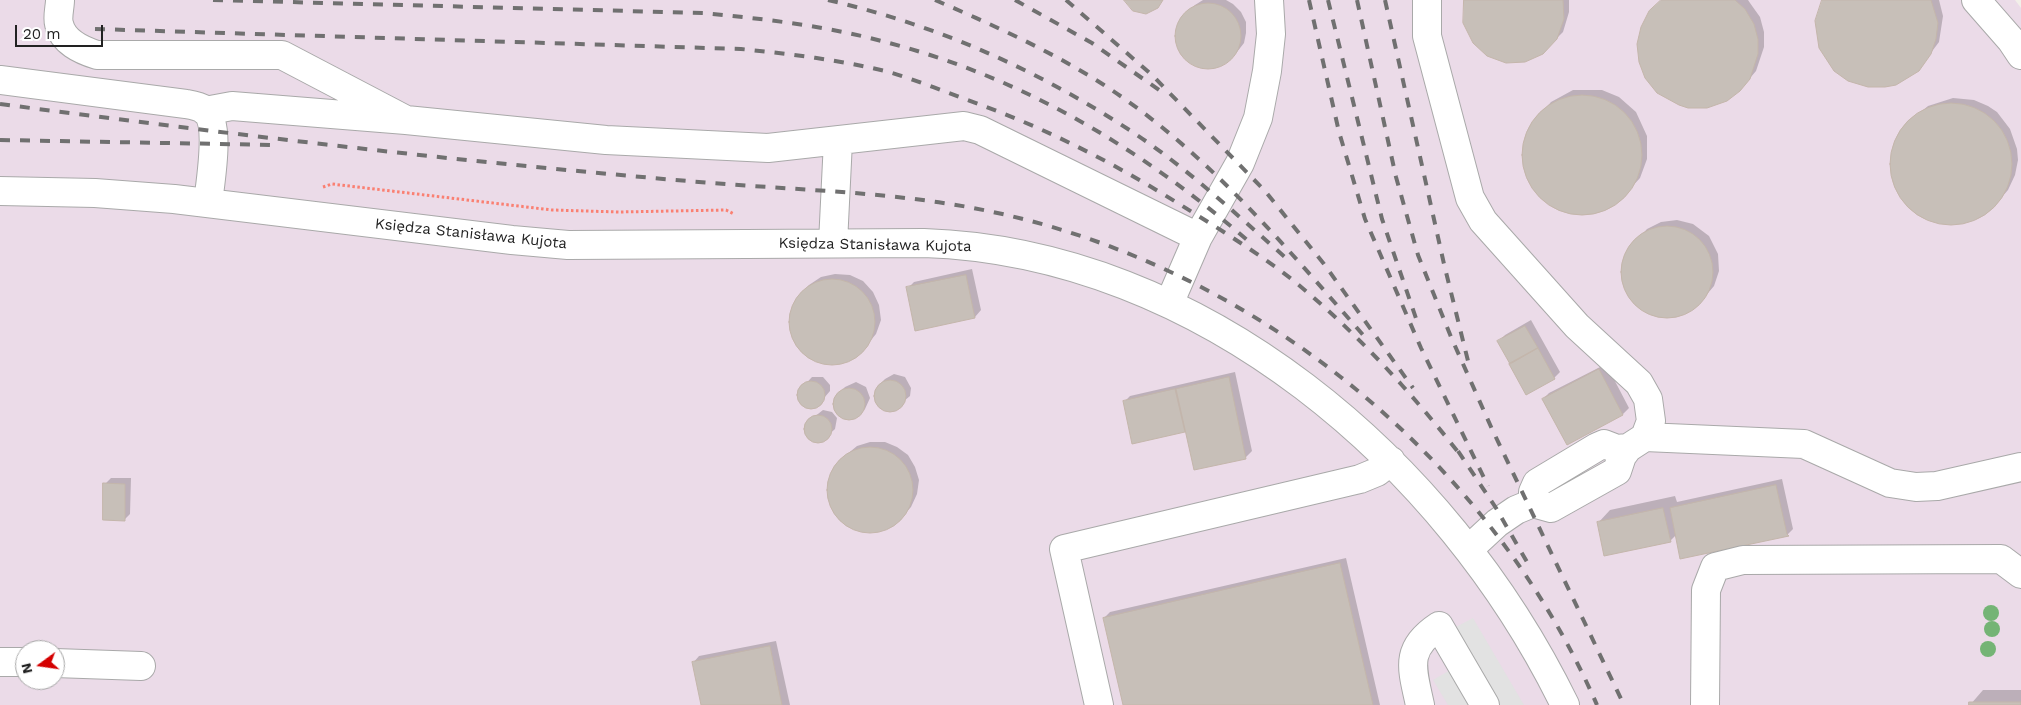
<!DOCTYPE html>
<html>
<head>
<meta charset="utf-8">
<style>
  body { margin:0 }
  #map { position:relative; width:2021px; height:705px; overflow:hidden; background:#f2efe9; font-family:"Work Sans",sans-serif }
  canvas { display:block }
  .north { position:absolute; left:15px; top:640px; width:50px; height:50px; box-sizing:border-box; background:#fff; border:1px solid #a7a7a7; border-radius:50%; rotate:256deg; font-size:14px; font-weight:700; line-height:20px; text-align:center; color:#222 }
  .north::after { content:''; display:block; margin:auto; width:18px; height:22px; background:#d40000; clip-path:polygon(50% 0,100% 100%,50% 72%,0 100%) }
  .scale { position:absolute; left:15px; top:25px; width:88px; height:22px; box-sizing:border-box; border:2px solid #222; border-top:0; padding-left:6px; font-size:15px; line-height:18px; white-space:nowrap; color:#222; -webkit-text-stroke:4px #fff; paint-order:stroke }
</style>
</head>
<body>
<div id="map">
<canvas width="2021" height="705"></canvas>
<div class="north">N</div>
<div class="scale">20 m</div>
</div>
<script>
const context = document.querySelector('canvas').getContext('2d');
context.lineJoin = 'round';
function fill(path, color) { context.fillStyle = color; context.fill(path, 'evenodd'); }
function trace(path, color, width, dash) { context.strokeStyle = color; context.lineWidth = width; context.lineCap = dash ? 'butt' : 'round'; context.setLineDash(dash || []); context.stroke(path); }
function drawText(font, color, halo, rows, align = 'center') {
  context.font = font + ' "Work Sans",sans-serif'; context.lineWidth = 4; context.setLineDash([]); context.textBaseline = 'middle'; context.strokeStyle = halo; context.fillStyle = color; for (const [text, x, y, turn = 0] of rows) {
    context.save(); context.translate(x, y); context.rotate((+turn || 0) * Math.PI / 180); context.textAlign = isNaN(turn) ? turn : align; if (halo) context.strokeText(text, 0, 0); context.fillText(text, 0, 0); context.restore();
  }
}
fill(new Path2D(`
  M0 0H2015L2021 8V705H0ZM25 650H55V680H25Z`), '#ebdbe8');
fill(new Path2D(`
  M1473 618 1524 705H1499L1454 628Z
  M1452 669 1473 705H1448L1433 680Z`), '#e2e2e2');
fill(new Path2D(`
  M1203 0H1226L1233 4 1241 12 1246 22V33L1244 43 1237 52 1222 65 1212 68 1202 67 1193 64 1184 57 1179 49 1176 39 1177 29 1181 19 1195 5Z
  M1465 0H1569V12L1563 32 1542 53Z
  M1662 0H1748L1750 3 1760 17 1764 32V47L1756 71 1739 91Z
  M1824 0H1939L1943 16 1939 42 1918 70Z
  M1573 90H1602L1619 97 1636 112 1647 136V159L1640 178 1617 203 1596 213 1573 214 1552 206 1534 189 1524 168 1523 146 1531 125 1551 102Z
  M1953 98 1974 100 1988 106 1997 112 2010 129 2017 149 2018 160 2015 175 2008 190 2001 198 1977 217 1957 223 1935 221 1915 211 1901 195 1892 169 1894 148 1906 125 1928 106Z
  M1677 220 1693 224 1709 236 1718 254 1719 271 1714 286 1697 306 1679 315 1659 316 1644 310 1632 300 1625 286 1622 270 1627 251 1647 229 1661 222Z
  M972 269 981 310 975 317 916 329 908 288 914 282Z
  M835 274 850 275 863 281 873 292 879 305 881 320 876 334 861 352 851 360 839 364H827L814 360 804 354 796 344 791 333 790 318 794 304 809 285 821 277Z
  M1531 320 1560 372 1554 378 1511 363 1499 341 1505 335Z
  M1606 364 1629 408 1623 414 1567 443 1543 399 1549 393Z
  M1235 372 1252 451 1246 457 1195 469 1187 430 1133 442 1124 402 1130 396Z
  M894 374 905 377 911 388 910 396 892 411 885 410 879 406 875 401V395L878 386 885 379Z
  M812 377H823L830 385V391L818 405 808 407 799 399V391Z
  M856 382 866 387 870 398 865 409 858 416 855 418 846 419 837 413 834 404 838 394 845 387Z
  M823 410 832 412 837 418 835 429 822 441H814L810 439 806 431 809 421Z
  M870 442H885L897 447 908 455 915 467 919 480 917 494 911 507 902 517 895 523 883 530 869 532 856 529 844 523 834 513 829 500 828 486 832 473 839 461 857 446Z
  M111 478H131L130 514 124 520 105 484Z
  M1782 479 1793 529 1787 535 1677 534 1670 541 1598 523 1610 510 1675 496 1677 502Z
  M1346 558 1380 705H1124L1104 618 1110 612Z
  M776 641 790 705H702L693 663 699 656Z
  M1983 690H2021V705H1970Z`), '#0003');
const building = new Path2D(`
  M1124 0H1163L1158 8 1146 14 1133 11Z
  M1464 0H1563L1564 19 1557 39 1543 54 1525 62 1506 63 1487 56 1473 43 1463 23Z
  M1661 0H1735L1745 9 1754 24 1758 39V54L1750 79 1740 91 1727 101 1707 108H1688L1679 105 1657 93 1645 78 1639 62 1637 44 1641 27 1649 11Z
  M1822 0H1931L1938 23 1936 39 1931 54 1919 71 1896 85 1885 87H1868L1848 81 1834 71 1819 48 1815 21Z
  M1175 36a33 33 0 1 1 66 0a33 33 0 1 1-66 0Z
  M1522 155a60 60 0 1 1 120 0a60 60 0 1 1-120 0Z
  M1890 164a61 61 0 1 1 122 0a61 61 0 1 1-122 0Z
  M1621 272a46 46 0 1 1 92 0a46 46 0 1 1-92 0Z
  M966 275 975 318 915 331 906 287Z
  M789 322a43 43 0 1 1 86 0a43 43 0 1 1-86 0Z
  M1525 326 1538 348 1510 364 1497 341Z
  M1538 348 1555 379 1526 395 1509 364Z
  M1599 369 1623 415 1567 445 1542 399Z
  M1229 377 1246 459 1194 470 1176 389Z
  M874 396a16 16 0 1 1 32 0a16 16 0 1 1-32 0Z
  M797 395a14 14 0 1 1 28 0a14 14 0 1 1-28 0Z
  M833 404a16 16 0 1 1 32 0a16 16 0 1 1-32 0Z
  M1175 389 1185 432 1132 444 1123 401Z
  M804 429a14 14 0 1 1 28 0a14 14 0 1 1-28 0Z
  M827 490a43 43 0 1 1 86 0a43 43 0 1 1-86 0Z
  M103 483 125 484V521L103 520Z
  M1776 485 1787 534 1789 536 1680 559 1670 508Z
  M1663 508 1671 542 1604 556 1597 522Z
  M1340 563 1373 705H1123L1103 618Z
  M770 646 782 705H701L692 662Z
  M1969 702H2021V705H1969Z`);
fill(building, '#c7bfb8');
trace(building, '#c4b6ab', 1);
const minor = new Path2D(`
  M60 0C60 7 57 17 59 24 63 42 81 50 97 55H282L406 120 232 106 205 111
  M1427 0V36L1470 198 1483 221 1577 326 1639 383 1648 399 1651 421 1645 437
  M1976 0 2011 40 2021 55
  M0 80 186 104C192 105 199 106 205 110 221 124 210 183 208 203
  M406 120 606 140 768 148 964 126 980 130 1198 237 1169 304
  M0 191 95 193 174 199 512 240 568 245 924 243C1202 252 1447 463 1565 705
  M1198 237 1240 163 1258 118 1267 71 1271 34 1269 0
  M833 243 838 141
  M1533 503V492L1537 483 1597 447 1604 444 1617 449 1628 448
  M1469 549 1497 523 1516 510 1533 503 1551 508 1617 471 1622 456 1628 448 1645 437 1804 444 1890 483 1916 487 1937 486 2021 467
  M0 662H25
  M55 663 141 666
  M1099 705 1064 549 1360 479 1377 472 1391 461
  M1420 705C1412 668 1404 649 1439 626L1485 705
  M1705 705 1706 590 1715 567 1743 560 2001 559 2021 574`);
trace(minor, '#a9a9a9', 30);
trace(new Path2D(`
  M323 187 332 184 552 210 619 212 726 210 734 214`), '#fa8072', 3, [2.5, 2.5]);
trace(minor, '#fff', 28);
trace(new Path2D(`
  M213 0 703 13C765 19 828 26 889 43 1027 79 1146 152 1253 245
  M828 0C937 25 1038 70 1131 131 1187 168 1236 214 1286 258
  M935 0C993 25 1051 51 1104 85 1206 151 1285 246 1364 336
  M1015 0 1092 43 1159 90
  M1066 0 1152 75 1265 191 1324 264 1413 388
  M1309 0 1339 132 1365 219 1421 348 1488 486
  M1328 0 1382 219 1419 327
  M1357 0 1396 177 1418 255 1451 337 1492 429 1624 705
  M1385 0 1444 264 1469 365
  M95 29 741 49C791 54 840 60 889 72 913 79 938 89 962 98 1039 125 1107 159 1176 202 1216 227 1257 252 1294 281 1357 333 1412 393 1462 457
  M0 104C192 129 385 153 578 171 641 177 704 183 768 187 843 192 919 196 993 212 1256 268 1490 459 1597 705
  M0 140 276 145
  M1458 451 1496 508 1527 562`), '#707070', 4, [10, 10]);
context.fillStyle = '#74b475';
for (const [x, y] of [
  [1991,613],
  [1992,629],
  [1988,649]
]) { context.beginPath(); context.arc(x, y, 8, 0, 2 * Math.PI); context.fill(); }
drawText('15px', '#222', '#fff', [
  ["Księdza Stanisława Kujota",471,234,6],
  ["Księdza Stanisława Kujota",875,245,1]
]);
</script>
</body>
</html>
